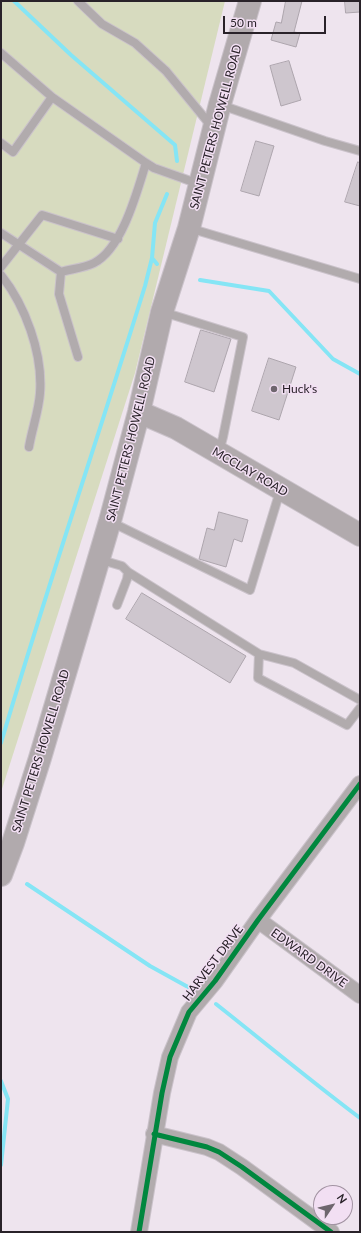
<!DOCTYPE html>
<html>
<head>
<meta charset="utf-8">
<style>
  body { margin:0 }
  #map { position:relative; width:361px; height:1233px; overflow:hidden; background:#eee4ee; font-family:Lato,sans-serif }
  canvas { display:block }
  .frame { position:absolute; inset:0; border:2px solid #292229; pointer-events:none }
  .north { position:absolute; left:313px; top:1185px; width:40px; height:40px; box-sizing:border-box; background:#f2dff3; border:1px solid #a293a2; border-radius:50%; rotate:55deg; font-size:11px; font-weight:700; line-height:16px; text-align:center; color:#292229 }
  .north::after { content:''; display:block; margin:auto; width:14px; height:18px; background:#6e666e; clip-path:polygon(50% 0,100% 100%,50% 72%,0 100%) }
  .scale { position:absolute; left:223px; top:16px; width:103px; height:18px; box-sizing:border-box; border:2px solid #292229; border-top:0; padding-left:5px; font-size:12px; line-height:14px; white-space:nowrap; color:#292229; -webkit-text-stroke:3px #f2dff3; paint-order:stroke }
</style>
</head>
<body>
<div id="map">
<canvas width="361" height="1233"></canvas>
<div class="frame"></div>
<div class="north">N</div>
<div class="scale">50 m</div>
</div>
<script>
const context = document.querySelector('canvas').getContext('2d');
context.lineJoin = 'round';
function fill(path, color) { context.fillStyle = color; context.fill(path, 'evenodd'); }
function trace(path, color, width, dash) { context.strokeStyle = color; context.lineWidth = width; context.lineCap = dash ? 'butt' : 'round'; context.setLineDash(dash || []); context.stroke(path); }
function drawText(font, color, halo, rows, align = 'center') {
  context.font = font + ' Lato,sans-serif'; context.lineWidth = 3; context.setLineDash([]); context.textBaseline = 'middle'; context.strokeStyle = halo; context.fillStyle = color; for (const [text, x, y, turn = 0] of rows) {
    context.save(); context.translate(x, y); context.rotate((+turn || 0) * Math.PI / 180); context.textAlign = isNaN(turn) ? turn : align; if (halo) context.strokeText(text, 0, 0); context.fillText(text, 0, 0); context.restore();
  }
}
fill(new Path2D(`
  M1 1H225L135 373 1 792Z`), '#d7dbbf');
trace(new Path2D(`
  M14 1 71 55 175 145 177 161
  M152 258 157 264
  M200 280 269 291 333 359 360 374
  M1 743C46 590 98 438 145 286L152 258 155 223 167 194
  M27 884 150 966 188 987
  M216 1004C264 1042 311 1081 360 1118
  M1 1081 8 1099 1 1165`), '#85e5f5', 4);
const building = new Path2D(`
  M286 1H302L294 32 300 33 296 47 271 40 276 22 281 23Z
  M345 1H360V12L346 13Z
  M289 61 301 100 281 106 270 66Z
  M256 141 274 146 259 196 241 191Z
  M358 162 360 163V206L345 202Z
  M201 330 231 339 214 392 185 382Z
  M269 358 296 367 279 420 252 411Z
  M219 512 248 520 242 542 234 539 226 567 199 559 207 528 214 530Z
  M142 593 246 656 230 683 126 619Z`);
fill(building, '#cec6ce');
trace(building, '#ada5ad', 1);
const lane = new Path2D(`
  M78 1 102 24 135 43 166 71 212 127
  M1 53 52 97 146 163 154 168 199 184
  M221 105 325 141 360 151
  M1 143 13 152 52 97
  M189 228 360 279
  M1 233 61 272C71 269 84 268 94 263 122 249 137 192 146 163
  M1 267 42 215 118 239
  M61 272 59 294 78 357
  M1 275C25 305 43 353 40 393 39 410 32 429 29 447
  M163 312 243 337 223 437 219 452
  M111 522 250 590 280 491
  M98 559 122 566 128 572 127 579 117 605
  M128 572 259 654 294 663 360 700
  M259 654 258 678 347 725 360 708`);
const street = new Path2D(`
  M258 920 360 995
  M154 1134 207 1147 219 1152 242 1167 331 1232
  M139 1232 162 1093 170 1057 189 1012 215 981 258 920 360 784`);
const secondary = new Path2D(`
  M139 412 176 428 360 535
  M1 875 13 843 40 758 110 521 139 412 162 312 189 228 220 104 250 1`);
trace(lane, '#cac2ca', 10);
trace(street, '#cac2ca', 18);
trace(secondary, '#cac2ca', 24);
trace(lane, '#b1abad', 8);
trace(street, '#b1abad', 16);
trace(secondary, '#b1aaad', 22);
trace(new Path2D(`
  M154 1134 207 1147 219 1152 242 1167 331 1232
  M139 1232 162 1093 170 1057 189 1012 215 981 258 920 360 784`), '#00873e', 5);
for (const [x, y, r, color] of [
  [274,389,4,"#6e666e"]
]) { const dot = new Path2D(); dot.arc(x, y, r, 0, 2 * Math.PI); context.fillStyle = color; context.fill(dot); trace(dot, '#f2dff3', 1.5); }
drawText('12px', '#292229', '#f2dff3', [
  ["SAINT PETERS HOWELL ROAD",216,127,-75],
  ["SAINT PETERS HOWELL ROAD",131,439,-76],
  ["MCCLAY ROAD",250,472,30],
  ["SAINT PETERS HOWELL ROAD",41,751,-73],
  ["EDWARD DRIVE",309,958,36],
  ["HARVEST DRIVE",213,963,-53]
]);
drawText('12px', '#292229', '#f2dff3', [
  ["Huck's",282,389]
], 'left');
</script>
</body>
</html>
